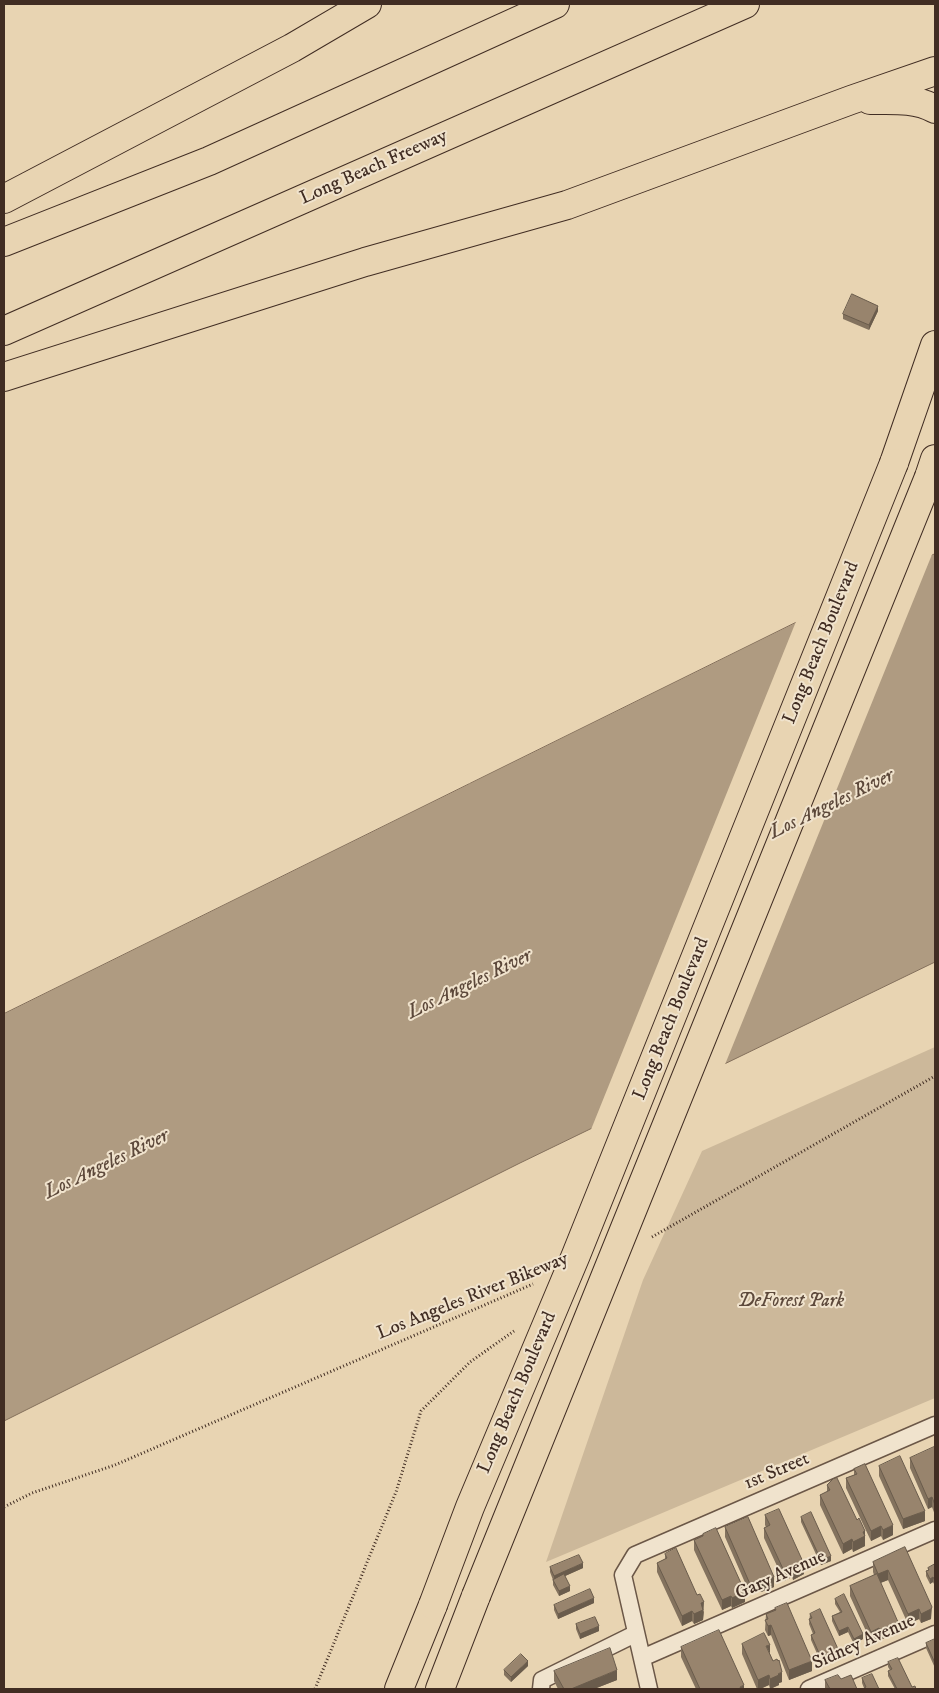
<!DOCTYPE html>
<html>
<head>
<meta charset="utf-8">
<style>
  body { margin:0 }
  #map { position:relative; width:939px; height:1693px; overflow:hidden; background:#e8d4b2; font-family:"IM FELL DW Pica",serif }
  canvas { display:block }
  .frame { position:absolute; inset:0; border:5px solid #412d23; pointer-events:none }
</style>
</head>
<body>
<div id="map">
<canvas width="939" height="1693"></canvas>
<div class="frame"></div>
</div>
<script>
const context = document.querySelector('canvas').getContext('2d');
context.lineJoin = 'round';
function fill(path, color) { context.fillStyle = color; context.fill(path, 'evenodd'); }
function trace(path, color, width, dash) { context.strokeStyle = color; context.lineWidth = width; context.lineCap = dash ? 'butt' : 'round'; context.setLineDash(dash || []); context.stroke(path); }
function drawText(font, color, halo, rows, align = 'center') {
  context.font = font + ' "IM FELL DW Pica",serif'; context.lineWidth = 4; context.setLineDash([]); context.textBaseline = 'middle'; context.strokeStyle = halo; context.fillStyle = color; for (const [text, x, y, turn = 0] of rows) {
    context.save(); context.translate(x, y); context.rotate((+turn || 0) * Math.PI / 180); context.textAlign = isNaN(turn) ? turn : align; if (halo) context.strokeText(text, 0, 0); context.fillText(text, 0, 0); context.restore();
  }
}
fill(new Path2D(`
  M935 1047V1398L546 1562 643 1280 702 1151Z`), '#ccb89a');
const water = new Path2D(`
  M935 554V962L520 1163 4 1421V1014Z`);
fill(water, '#af9b81');
trace(water, '#836f5b', 1);
fill(new Path2D(`
  M933 552 724 1067 590 1132 797 619Z`), '#e8d4b2');
const service = new Path2D(`
  M642 1658 935 1530
  M541 1689 542 1680 635 1634
  M649 1689 623 1575 635 1555 935 1425
  M809 1689 935 1634`);
const primary = new Path2D(`
  M894 463 935 345
  M929 477 935 459
  M399 1689 433 1605
  M440 1689 476 1596`);
const motorway = new Path2D(`
  M870 100C892 100 916 98 935 109
  M4 199 292 48 367 4
  M4 242 209 161 555 4
  M4 331 745 4
  M4 377 365 262 567 205 851 100 935 71`);
trace(service, '#6b5747', 19);
trace(primary, '#412d23', 30);
trace(motorway, '#412d23', 30);
trace(new Path2D(`
  M652 1237 935 1076
  M4 1507 32 1493 115 1465 533 1284
  M315 1689 396 1492 421 1411 470 1362 514 1331`), '#412d23', 3, [1, 2.5]);
trace(service, '#f0e3cd', 16);
trace(primary, '#e8d4b2', 28);
trace(motorway, '#e8d4b2', 28);
const primaryBridge = new Path2D(`
  M476 1596 929 477
  M433 1605 470 1507 576 1255 894 463`);
trace(primaryBridge, '#412d23', 30, []);
trace(primaryBridge, '#e8d4b2', 28);
fill(new Path2D(`
  M878 311 869 330 843 319V314Z
  M935 1449V1515L932 1507 928 1509 910 1468V1458Z
  M879 1466 925 1521 903 1529 879 1476Z
  M854 1469 893 1535 883 1540 881 1536 871 1541 846 1488V1478L854 1475Z
  M827 1485 857 1520 865 1531V1546L853 1552 852 1549 843 1554 820 1505V1495L827 1492Z
  M765 1515 804 1574 793 1580 792 1577 784 1581 764 1538V1528L766 1527 765 1525Z
  M801 1517 831 1561 821 1565 801 1522Z
  M725 1527 774 1587 761 1592 760 1591 750 1594 725 1537Z
  M703 1534 745 1602 732 1608 731 1606 722 1610 694 1550V1540L703 1536Z
  M905 1547 931 1619 921 1623 919 1619 908 1624 888 1580 880 1583 898 1632 880 1640 879 1638 871 1642 850 1596V1586L874 1575 873 1572V1562Z
  M665 1554 704 1612 703 1620 694 1624 692 1621 682 1626 657 1572V1563L665 1559Z
  M935 1564V1586L933 1582 930 1584 926 1576V1571L928 1570V1568Z
  M550 1567 583 1568 565 1576 570 1591 559 1596 553 1585V1580L550 1572Z
  M835 1599 863 1639 854 1644 848 1632 839 1636 832 1621V1616L840 1612 835 1604Z
  M594 1603 558 1619 554 1610V1605Z
  M775 1608 812 1671 789 1680 771 1635 768 1636 765 1630 766 1614 775 1610Z
  M810 1614 838 1654 825 1660 823 1656 819 1658 811 1640V1635L813 1634 809 1624Z
  M576 1624 599 1631 580 1639 576 1629Z
  M935 1640V1668L926 1648V1643Z
  M742 1644 770 1654 782 1682 779 1683V1685L770 1689 769 1685 760 1689H757L742 1654Z
  M681 1647 744 1689H696L681 1657Z
  M888 1662 912 1687 916 1689H895L888 1676V1671L890 1670 888 1667Z
  M528 1666 511 1682 504 1675V1670Z
  M554 1671 617 1680 594 1689H558L554 1681Z
  M862 1678 879 1689 864 1688 862 1683Z
  M841 1679 857 1689H825V1680Z`), '#83725e');
fill(new Path2D(`
  M878 306V311L869 330V325Z
  M932 1497V1507L928 1509V1499Z
  M925 1511V1521L903 1529V1519Z
  M893 1525V1535L883 1540V1530Z
  M881 1526V1536L871 1541V1531Z
  M865 1531V1546L853 1552V1542L863 1532Z
  M852 1539V1549L843 1554V1544Z
  M831 1556V1561L821 1565V1560Z
  M583 1563V1568L554 1581V1576Z
  M804 1564V1574L793 1580V1570Z
  M792 1567V1577L784 1581V1571Z
  M888 1570V1580L878 1584V1574Z
  M774 1577V1587L761 1592V1582Z
  M933 1577V1582L930 1584V1579Z
  M760 1581V1591L750 1594V1584Z
  M570 1586V1591L559 1596V1591Z
  M745 1592V1602L732 1608V1598Z
  M731 1596V1606L722 1610V1600Z
  M594 1598V1603L558 1619V1614Z
  M704 1602 703 1620 694 1624V1614L701 1603Z
  M932 1607 931 1619 921 1623V1614Z
  M919 1609V1619L908 1624V1614Z
  M692 1611V1621L682 1626V1616Z
  M898 1622V1632L880 1640V1630Z
  M771 1625V1635L768 1636V1626Z
  M599 1626V1631L580 1639V1634Z
  M848 1627V1632L839 1636V1631Z
  M879 1628V1638L871 1642V1632Z
  M863 1634V1639L854 1644V1639Z
  M770 1645V1654L766 1646Z
  M838 1649V1654L825 1660V1655Z
  M823 1651V1656L819 1658V1653Z
  M528 1661V1666L511 1682V1677Z
  M812 1661V1671L789 1680V1670Z
  M617 1670V1680L594 1689H571Z
  M782 1672V1682L779 1683V1685L770 1689V1679L778 1674Z
  M769 1675V1685L760 1689H758V1680Z
  M744 1685V1689H740V1687Z`), '#6a5c4c');
const building = new Path2D(`
  M852 294 878 306 869 325 843 314Z
  M934 1447 935 1449V1505L932 1497 928 1499 910 1458Z
  M900 1456 925 1511 903 1519 879 1466Z
  M865 1464 893 1525 883 1530 881 1526 871 1531 846 1478 857 1474 854 1469Z
  M837 1478 857 1520 859 1518 865 1531 863 1532 865 1536 853 1542 852 1539 843 1544 820 1495 830 1490 827 1485 833 1479Z
  M779 1509 804 1564 793 1570 792 1567 784 1571 764 1528 770 1525 765 1515Z
  M811 1512 831 1556 821 1560 801 1517Z
  M748 1517 774 1577 761 1582 760 1581 750 1584 725 1527Z
  M716 1528 745 1592 732 1598 731 1596 722 1600 694 1540 703 1536V1534Z
  M905 1547 932 1607 931 1609 921 1614 919 1609 908 1614 888 1570 878 1574 873 1562Z
  M676 1548 697 1595 700 1594 704 1602 701 1603 703 1610 694 1614 692 1611 682 1616 657 1563 667 1558 665 1554Z
  M579 1555 583 1563 554 1576 550 1567Z
  M935 1564V1581L933 1577 930 1579 926 1571 929 1570 928 1568Z
  M564 1574 570 1586 559 1591 553 1580Z
  M877 1574 898 1622 880 1630 879 1628 871 1632 850 1586Z
  M590 1589 594 1598 558 1614 554 1605Z
  M844 1594 863 1634 854 1639 848 1627 839 1631 832 1616 842 1612 835 1599Z
  M787 1603 812 1661 789 1670 771 1625 768 1626 765 1620 768 1619 766 1614 776 1610 775 1608Z
  M820 1609 838 1649 825 1655 823 1651 819 1653 811 1635 815 1633 809 1619 812 1618 810 1614Z
  M595 1617 599 1626 580 1634 576 1624Z
  M719 1630 744 1685 740 1687 741 1689H700L681 1647Z
  M764 1633 770 1645 766 1646 773 1661 777 1659 778 1661 779 1660 782 1672 778 1674 779 1675 770 1679 769 1675 758 1680 742 1644Z
  M935 1639V1663L926 1643Z
  M610 1648 617 1670 571 1689H564L554 1671Z
  M521 1654 528 1661 511 1677 504 1670Z
  M898 1658 912 1687 915 1686 916 1689H897L888 1671 892 1669 888 1662Z
  M872 1674 879 1689H863L866 1687 862 1678Z
  M838 1675 841 1679 851 1675 857 1689H830L825 1680Z`);
fill(building, '#98846d');
trace(building, '#6a5c4c', 1);
drawText('19px', '#412d23', '#f0e3cd', [
  ["Long Beach Freeway",374,168,-24],
  ["Long Beach Boulevard",822,643,-68],
  ["Long Beach Boulevard",672,1019,-68],
  ["Los Angeles River Bikeway",473,1297,-22],
  ["Long Beach Boulevard",518,1393,-67],
  ["1st Street",777,1472,-23],
  ["Gary Avenue",781,1576,-24],
  ["Sidney Avenue",864,1643,-24]
]);
drawText('italic 19px', '#5d493b', '#f0e3cd', [
  ["DeForest Park",791,1302]
]);
drawText('italic 20px', '#5c483a', '#f0e3cd', [
  ["Los Angeles River",832,805,-26],
  ["Los Angeles River",470,985,-26],
  ["Los Angeles River",107,1165,-26]
]);
</script>
</body>
</html>
